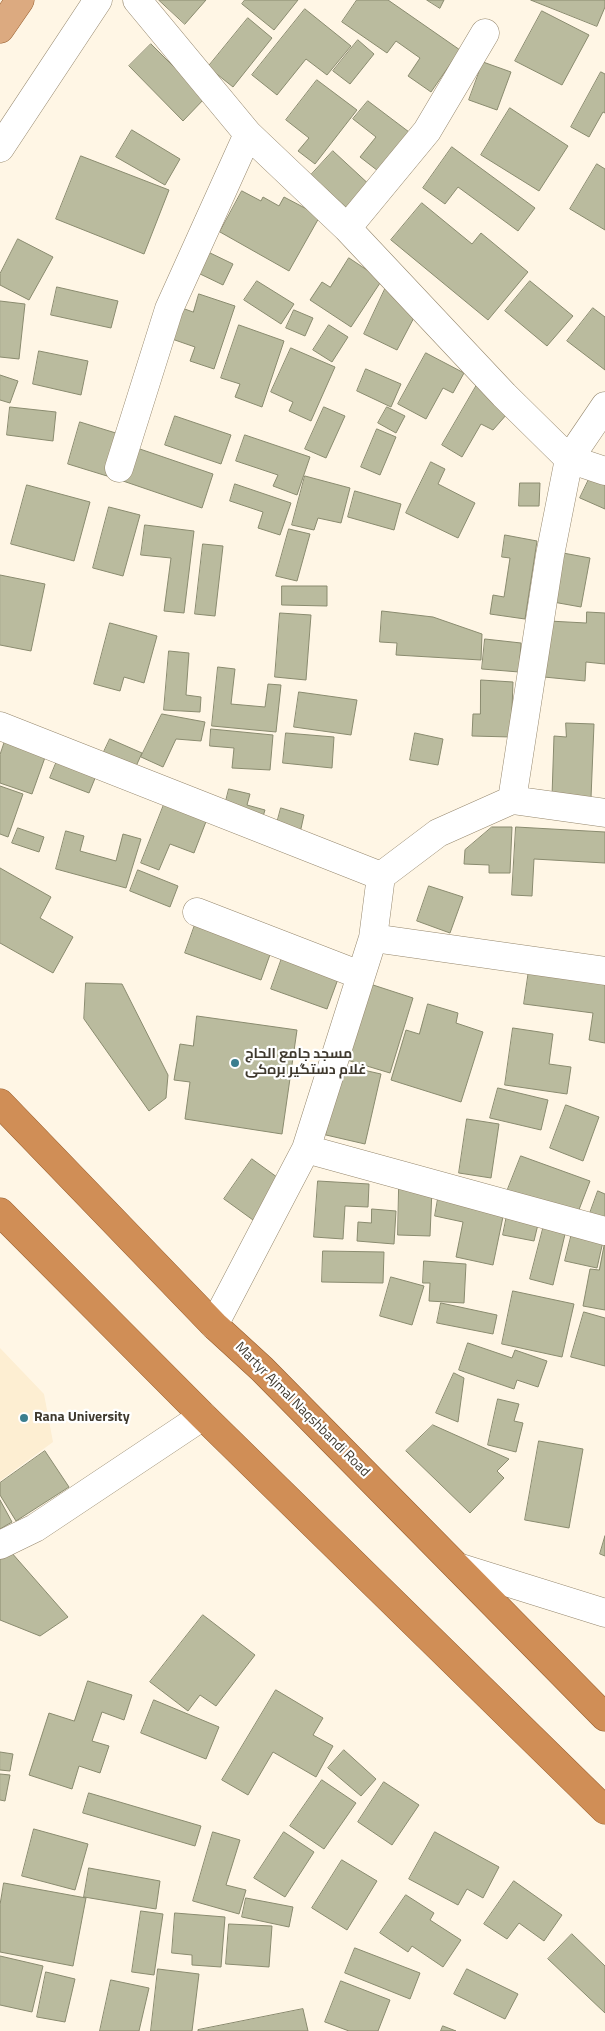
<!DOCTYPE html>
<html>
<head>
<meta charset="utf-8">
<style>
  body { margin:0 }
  canvas { display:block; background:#fff6e5 }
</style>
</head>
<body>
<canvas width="605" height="2031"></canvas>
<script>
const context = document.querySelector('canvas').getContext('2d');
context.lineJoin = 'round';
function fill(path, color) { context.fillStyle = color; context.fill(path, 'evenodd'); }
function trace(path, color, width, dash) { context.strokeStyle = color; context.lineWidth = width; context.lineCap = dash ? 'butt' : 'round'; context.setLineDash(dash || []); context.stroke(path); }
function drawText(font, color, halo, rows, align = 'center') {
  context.font = font + ' "Titillium Web",Cairo,sans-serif'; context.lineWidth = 4.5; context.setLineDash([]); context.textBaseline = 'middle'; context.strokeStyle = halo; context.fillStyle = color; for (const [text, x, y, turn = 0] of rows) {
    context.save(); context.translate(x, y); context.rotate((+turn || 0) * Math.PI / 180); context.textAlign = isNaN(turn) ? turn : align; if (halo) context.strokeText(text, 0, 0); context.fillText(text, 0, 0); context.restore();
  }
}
fill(new Path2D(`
  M0 1348 44 1394 53 1442 0 1481Z`), '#fdeed2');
const building = new Path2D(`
  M159 0H206L185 24Z
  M245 0H298L274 30 242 4Z
  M357 0H388L460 50 431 92 408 76 420 58 396 41 387 53 342 22Z
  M427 0H444L440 8Z
  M531 0H605V7L597 26Z
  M305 9 351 46 327 75 306 59 277 95 252 75Z
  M542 11 589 35 562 85 515 61Z
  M248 18 272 38 233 87 208 67Z
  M358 40 374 54 350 84 333 71Z
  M151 44 205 98 183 121 129 66Z
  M483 62 511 72 497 110 469 100Z
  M601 72 605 74V113L603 112 589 137 571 127Z
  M317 80 357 110 315 164 298 151 309 138 286 120Z
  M368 101 413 135 382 174 360 157 376 137 353 119Z
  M510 108 568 146 539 191 481 155Z
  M132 130 180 159 165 185 116 157Z
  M452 147 535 208 518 231 458 187 445 204 423 188Z
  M333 151 373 188 350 211 311 175Z
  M81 156 169 190 144 254 56 219Z
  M597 164 605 169V230L570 209Z
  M242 191 261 201 263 197 279 206 284 197 320 216 289 271 220 232Z
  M422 203 472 244 481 233 528 272 488 320 391 240Z
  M18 239 53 257 29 300 0 285V274Z
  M206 251 233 264 223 285 196 272Z
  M349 258 382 280 351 327 310 300 322 282 330 287Z
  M257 281 294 304 281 324 244 300Z
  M530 281 573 316 547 346 505 311Z
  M57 287 118 301 111 328 51 315Z
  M386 287 418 310 397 350 364 334Z
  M199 294 235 306 214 369 190 361 195 347 172 339 182 308 193 312Z
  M0 301 25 304 19 359 0 357Z
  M593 308 605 317V370L567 341Z
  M294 310 313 318 305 336 286 328Z
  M239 325 284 341 262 407 235 397 240 384 221 378Z
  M329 325 348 337 332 362 313 350Z
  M291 348 335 367 311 421 289 411 293 402 271 392Z
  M39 351 88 361 81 395 33 384Z
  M426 353 464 373 453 393 443 388 426 419 398 404Z
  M366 369 401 384 391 407 357 391Z
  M0 375 18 381 10 403 0 400Z
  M478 383 507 414 493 430 481 424 462 457 442 445Z
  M10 407 56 412 53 441 7 435Z
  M324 407 345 416 326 458 305 449Z
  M387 407 405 416 396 433 378 423Z
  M175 416 231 435 221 464 165 445Z
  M80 422 119 434 107 476 68 464Z
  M377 429 396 437 380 475 361 467Z
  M245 435 310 457 297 495 273 486 278 475 236 461Z
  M134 447 213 474 202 508 123 481Z
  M431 462 445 469 438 484 475 503 458 538 406 513Z
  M591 475 605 482V509L580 498Z
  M305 476 350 488 341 523 318 518 314 530 292 525Z
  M520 483H540L539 506H519Z
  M235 484 291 503 280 535 258 528 263 512 230 501Z
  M27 485 90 502 74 561 11 544Z
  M355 491 401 504 394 530 348 517Z
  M109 507 140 515 123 576 93 568Z
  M145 525 194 531 184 613 164 611 171 558 141 555Z
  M289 529 310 534 297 581 276 576Z
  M505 535 537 541 525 619 490 614 493 595 504 597 510 558 502 557Z
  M203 544 223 546 215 616 195 614Z
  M563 553 590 558 581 607 553 602Z
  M0 575 45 584 31 651 0 645Z
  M282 586H327V606L282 605Z
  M382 611 433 617 482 634 481 660 396 655 397 643 380 642Z
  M587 612 605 613V664L586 662 585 681 544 677 549 621 586 623Z
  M280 613 311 615 306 680 275 677Z
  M110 623 157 636 144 683 124 677 120 691 94 684Z
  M485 639 521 643 519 672 482 669Z
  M169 651 189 653 186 695 201 697 200 712 164 710Z
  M218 667 235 669 231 704 265 707 268 684 281 685 276 732 212 726Z
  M481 680 513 682 511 737 472 736 473 714H480Z
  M299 692 357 700 351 735 294 727Z
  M162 714 205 722 201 741 176 739 163 767 141 757Z
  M566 723 594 724 591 798 552 796 554 736 566 737Z
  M211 729 273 735 270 770 232 768 234 748 210 746Z
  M286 733 334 737 332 768 283 763Z
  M415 733 443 739 438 765 410 760Z
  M7 735 48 749 32 794 0 783V755Z
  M110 739 142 753 133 773 101 758Z
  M59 756 98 771 89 793 50 778Z
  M0 786 23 794 8 837 0 834Z
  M229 789 250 794 247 805 265 810 261 823 223 813Z
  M165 802 207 819 194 853 170 844 159 870 141 863Z
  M281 808 304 815 300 833 276 827Z
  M492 827H512L510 873H489V865L464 864 465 850Z
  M516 827 605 832V863L534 859 532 896 512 895Z
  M18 828 44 837 39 852 12 843Z
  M66 831 84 836 80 851 116 861 123 834 141 839 126 888 56 869Z
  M0 868 51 897 40 918 73 937 53 973 0 943Z
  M138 870 178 886 170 907 130 891Z
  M429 886 463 897 450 933 417 921Z
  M196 922 272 949 261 980 185 953Z
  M282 958 338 979 327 1009 271 989Z
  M530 963 605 974V1043L589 1040 593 1013 524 1004Z
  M86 983 122 984 168 1075 166 1098 149 1111 84 1019Z
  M370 984 413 998 390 1073 347 1060Z
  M428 1004 458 1013 456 1023 483 1032 461 1102 391 1080 406 1030 419 1034Z
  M197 1016 297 1030 282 1134 185 1119 190 1082 174 1080 180 1044 193 1046Z
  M513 1028 553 1034 549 1064 571 1067 567 1094 505 1085Z
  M341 1065 381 1074 365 1144 326 1135Z
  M498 1088 548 1100 541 1130 490 1118Z
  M566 1105 599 1117 583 1161 550 1148Z
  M467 1119 499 1124 491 1178 459 1173Z
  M521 1156 590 1181 575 1220 506 1194Z
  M252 1159 281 1180 253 1220 224 1199Z
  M318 1181 369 1184 368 1207 345 1206 343 1239 314 1237Z
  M399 1188 432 1189 430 1236 398 1235Z
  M598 1191 605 1194V1222L589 1216Z
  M439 1193 505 1207 493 1265 456 1257 463 1222 435 1216Z
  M372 1209 396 1211 394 1244 357 1241 358 1222 371 1223Z
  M508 1210 540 1216 534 1241 503 1235Z
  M544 1225 566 1230 553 1285 530 1279Z
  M573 1229 604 1237 597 1268 565 1261Z
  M605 1241V1310L583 1306 590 1269 599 1270Z
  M323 1251 384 1252 383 1283 322 1282Z
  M424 1261 466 1264 464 1303 429 1301 430 1283H423Z
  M391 1277 424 1286 412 1325 380 1316Z
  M513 1291 574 1304 562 1357 502 1344Z
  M441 1303 497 1315 493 1334 437 1323Z
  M584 1312 605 1318V1366L571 1357Z
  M468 1343 512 1358 515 1350 547 1361 538 1387 517 1380 514 1389 459 1370Z
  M454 1373 464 1378 458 1422 436 1413Z
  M498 1399 519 1404 514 1421 523 1423 516 1452 488 1445Z
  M433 1425 509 1459 497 1471 504 1478 470 1513 406 1451Z
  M539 1441 583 1449 569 1528 525 1520Z
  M45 1451 69 1487 16 1521 0 1495V1483Z
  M0 1500 12 1522 0 1529Z
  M605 1536V1556L600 1554Z
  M11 1552 68 1617 40 1636 0 1620V1557Z
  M203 1615 255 1655 216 1706 200 1695 188 1711 150 1682Z
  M88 1681 132 1695 124 1720 102 1712 92 1741 109 1746 100 1773 79 1766 72 1789 29 1775 49 1713 74 1721Z
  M276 1690 323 1718 313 1735 333 1746 316 1777 273 1752 248 1795 222 1780Z
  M154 1700 219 1727 206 1759 141 1733Z
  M344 1750 376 1779 361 1796 328 1768Z
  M0 1752 13 1754 10 1771 0 1770Z
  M0 1774 10 1775 5 1801 0 1800Z
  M322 1780 356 1803 324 1849 290 1826Z
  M384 1782 419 1805 392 1845 358 1822Z
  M89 1793 201 1826 195 1846 83 1813Z
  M34 1829 88 1844 75 1890 22 1876Z
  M213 1832 240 1840 226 1885 246 1890 239 1914 193 1901Z
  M284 1832 314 1852 285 1897 254 1878Z
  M435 1832 499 1867 483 1898 467 1889 458 1905 409 1879Z
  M342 1860 377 1881 347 1930 312 1908Z
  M89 1868 160 1881 156 1909 84 1897Z
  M514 1881 562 1915 544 1941 519 1923 507 1939 484 1924Z
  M4 1883 86 1898 73 1966 0 1952V1905Z
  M406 1895 434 1913 430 1920 461 1940 443 1967 412 1946 408 1952 380 1933Z
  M246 1898 293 1907 289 1927 242 1917Z
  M141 1911 163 1914 154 1975 132 1972Z
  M175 1913 225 1917 221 1967 192 1965V1955L172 1953Z
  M229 1924 272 1926 269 1967 226 1964Z
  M572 1934 605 1966V2013L548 1959Z
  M355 1948 420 1973 410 1999 345 1973Z
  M0 1956 43 1966 32 2012 0 2005Z
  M158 1969 199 1974 192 2031H151Z
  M467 1969 518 1994 505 2019 454 1994Z
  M46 1972 75 1979 65 2022 37 2017Z
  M111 1980 149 1988 139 2031H100Z
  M341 1981 390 2000 378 2031H349L325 2022Z
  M303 2009 308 2031H198V2030Z
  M443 2026 456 2031H441Z`);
fill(building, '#babb9e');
trace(building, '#8a8b6f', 1);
const minor = new Path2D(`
  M137 0 248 134 347 228 504 395 569 459 605 471
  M347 228 427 131 485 33
  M119 468 169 309 248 134
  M0 726 381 876
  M512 800 605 813
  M197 912 360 975
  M373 938 605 971
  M306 1149 605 1231
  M214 1325 306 1149 373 938 381 876 438 833 512 800 550 555 569 459 605 406
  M0 1545 35 1528 203 1416
  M458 1567 605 1613`);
const tertiary = new Path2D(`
  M0 148 98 0`);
const primary = new Path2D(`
  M0 29 20 0`);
const trunk = new Path2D(`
  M0 1103 214 1325 262 1369 605 1717
  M0 1212 203 1416 605 1810`);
trace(minor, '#95876d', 29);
trace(tertiary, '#95876d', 29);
trace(primary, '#965d2d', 29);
trace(trunk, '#965d2d', 29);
trace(minor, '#fff', 28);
trace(tertiary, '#fff', 28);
trace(primary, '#dcaa80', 28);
trace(trunk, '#d08e56', 28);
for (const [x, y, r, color] of [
  [235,1063,5,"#3b7e8e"],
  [24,1418,5,"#3b7e8e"]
]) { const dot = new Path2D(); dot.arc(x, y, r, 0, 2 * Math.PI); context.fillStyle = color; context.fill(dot); trace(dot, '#fff', 2); }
drawText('bold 14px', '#3f392e', '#fff', [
  ["مسجد جامع الحاج",245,1055],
  ["غلام دستگیر بره‌کی",245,1071],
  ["Rana University",34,1418]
], 'left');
drawText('14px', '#3f392e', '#fff', [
  ["Martyr Ajmal Naqshbandi Road",302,1410,45]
]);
</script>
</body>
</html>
